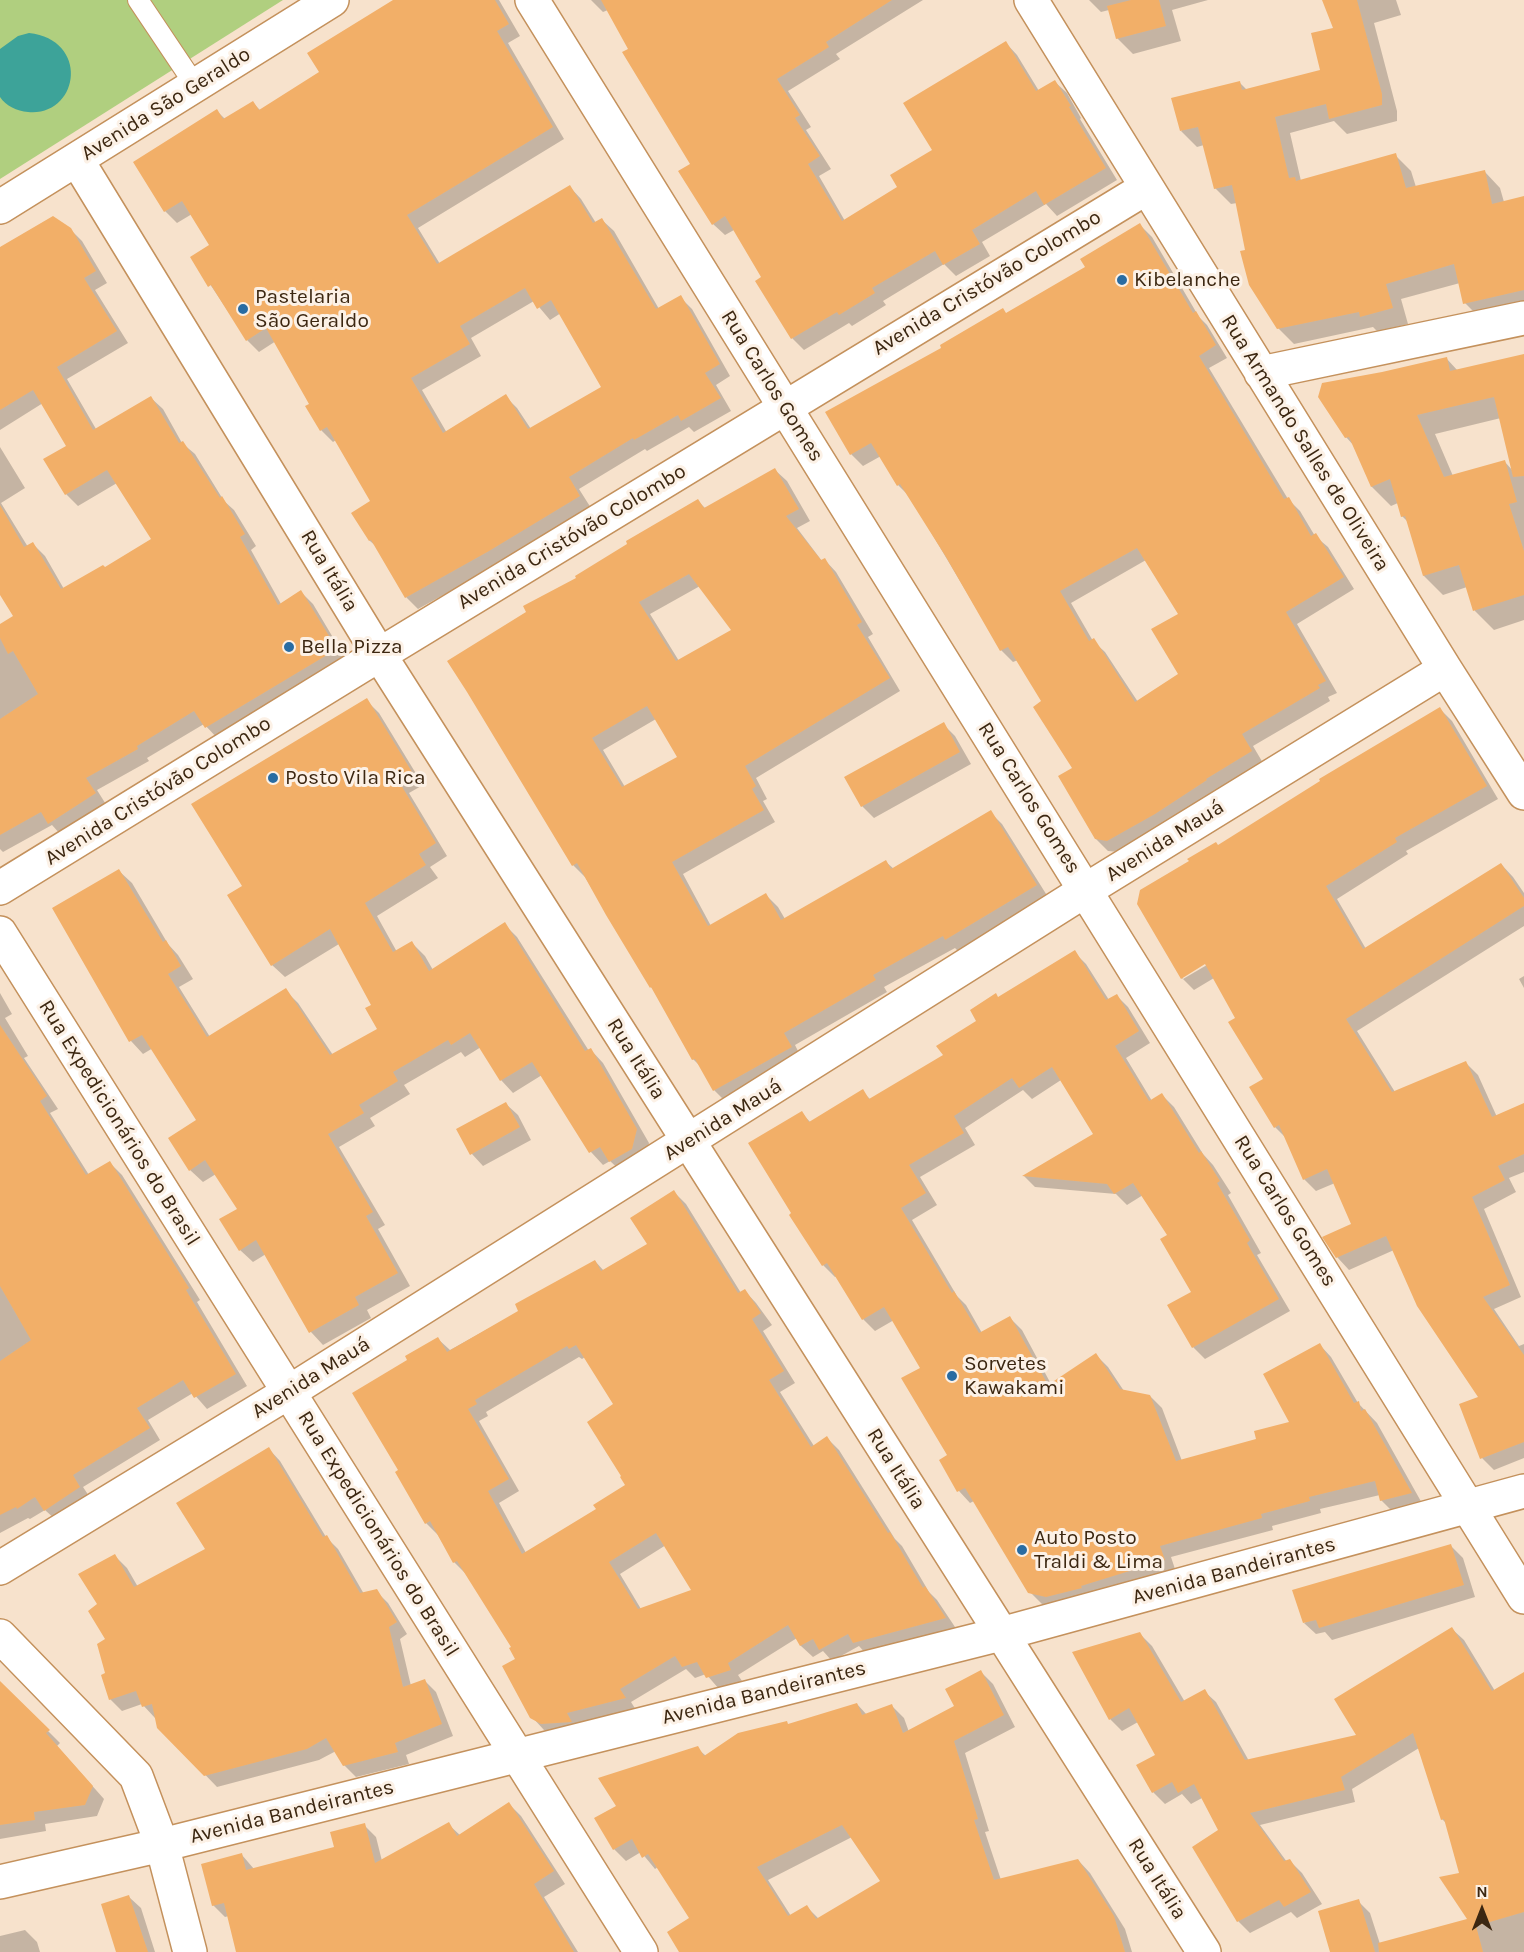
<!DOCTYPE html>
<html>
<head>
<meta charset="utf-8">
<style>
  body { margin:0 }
  #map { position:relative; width:1524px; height:1952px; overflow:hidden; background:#f7e2cc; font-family:Karla,sans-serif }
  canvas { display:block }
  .north { position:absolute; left:1452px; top:1880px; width:60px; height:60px; -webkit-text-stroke:4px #fcf1e6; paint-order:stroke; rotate:0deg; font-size:16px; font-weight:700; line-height:24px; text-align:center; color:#3c2711 }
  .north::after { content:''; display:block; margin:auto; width:21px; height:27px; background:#3c2711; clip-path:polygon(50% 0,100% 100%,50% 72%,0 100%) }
</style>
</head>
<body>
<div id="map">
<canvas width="1524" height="1952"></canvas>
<div class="north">N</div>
</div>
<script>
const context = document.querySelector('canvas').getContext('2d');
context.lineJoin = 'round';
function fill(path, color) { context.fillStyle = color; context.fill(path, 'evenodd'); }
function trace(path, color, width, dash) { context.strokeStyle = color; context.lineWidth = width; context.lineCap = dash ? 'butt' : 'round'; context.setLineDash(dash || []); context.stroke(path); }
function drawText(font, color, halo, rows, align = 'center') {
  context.font = font + ' Karla,sans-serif'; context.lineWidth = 6; context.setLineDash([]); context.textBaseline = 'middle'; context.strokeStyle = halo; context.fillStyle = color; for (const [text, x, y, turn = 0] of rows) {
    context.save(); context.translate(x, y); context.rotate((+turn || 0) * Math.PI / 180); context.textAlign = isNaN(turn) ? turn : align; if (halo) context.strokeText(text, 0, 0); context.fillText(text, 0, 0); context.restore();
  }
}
fill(new Path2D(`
  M0 0H283L0 179Z`), '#b0cf7f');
fill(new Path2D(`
  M29 33C91 40 79 117 28 112 17 111 6 106 0 97V49L18 36Z`), '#3da399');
fill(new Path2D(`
  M401 0H499L520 36 508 43 564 139 418 228 440 264 570 187 581 199 596 223 602 220 614 231 659 309 680 297 692 309 730 376 716 385 731 411 694 432 689 427 647 451 645 449 579 489 591 508 501 563 418 609 406 597 378 548 370 541 353 514 372 502 336 440 333 442 321 430 312 404 276 341 259 352 247 340 192 257 211 246 192 214 177 223 165 211 217 111 225 119 253 103 261 111 322 73ZM534 301 550 320 561 313 603 387 531 429 517 408 505 396 447 433 422 390 481 356 471 338Z
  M591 0H923L836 54 840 59 788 91 811 127 806 130 831 169 819 176 845 221 899 188 934 151 1006 43 1017 55 1039 91 1055 82 1067 93 1081 118 1080 119 1117 180 1057 216 1046 204 982 242 990 256 956 276 944 264 883 301 886 305 852 326 849 323 804 350 792 338 763 278 734 230 725 235 713 224 692 164 630 49 608 10 603 12Z
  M1089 0H1208L1172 10 1181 41 1133 54 1117 38 1109 10 1101 12Z
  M1323 0H1396L1401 15 1374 23 1397 111V121L1347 134 1334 121 1290 133 1301 181 1395 155 1411 171 1416 187 1485 172 1500 188 1504 202 1524 198V309L1481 319 1465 303 1460 283 1401 299 1408 324 1378 332 1373 327 1294 344 1278 328 1246 251 1237 203 1231 204 1215 188 1204 145 1197 147 1181 131 1239 82 1247 90 1322 71 1335 29Z
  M1140 225 1152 237 1199 317 1207 325 1227 358 1209 368 1288 499 1300 511 1315 536 1328 547 1354 589 1297 624 1337 693 1328 697 1330 701 1253 746 1263 763 1119 852 1108 851 1096 839 1074 769 1043 701 1018 660 1013 662 1001 650 910 497 898 485 881 456 863 466 851 454 1007 314 1087 268ZM1146 560 1180 614V675L1138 702 1105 652 1093 641 1071 603Z
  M70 229 82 241 107 283 95 290 128 343 67 379 96 429 151 398 163 409 182 443 195 454 224 501 234 510 256 546 251 550 281 604 301 592 313 604 347 661 218 739 204 724 147 758 149 761 97 790 107 806 61 835 52 825 3 852 0 849V625L15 617 0 592V447L25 488 1 503 28 547 33 544 45 556 64 589 105 569 153 540 117 483 78 506 66 494 68 446 43 403 0 430V249Z
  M1524 355V620L1494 630 1475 611 1467 587 1443 595 1424 576 1408 522 1402 516 1398 503 1391 506 1372 487 1355 447 1346 437 1447 359 1458 371ZM1501 418 1513 471 1505 462 1453 476 1435 434Z
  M775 470 787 481 810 521 797 528 822 561 825 560 836 572 873 634 868 637 900 691 756 778 767 799 763 801 775 822 683 874 711 926 766 895 778 907 785 919 886 862 894 869 990 812 1002 824 1048 897 958 951 955 948 884 987 887 992 795 1045 802 1059 726 1102 714 1090 702 1068 693 1059 656 992 651 987 585 877 573 865 578 579 698 501 706 509ZM700 586 733 630 679 661 650 614ZM656 719 679 758 625 787 603 750Z
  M366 700 379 713 423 785 409 793 447 856 430 867 438 878 377 916 397 952 412 943 425 956 433 970 504 924 517 937 589 1051 591 1050 603 1063 649 1143 645 1161 623 1173 610 1161 603 1165 591 1152 542 1075 513 1093 501 1080 481 1047 465 1057 461 1052 404 1085 410 1094 370 1118 375 1126 339 1147 385 1225 378 1229 410 1286 367 1310 371 1318 323 1345 311 1332 266 1254 253 1262 240 1250 239 1209 216 1174 203 1182 190 1170 198 1121 153 1048 143 1054 131 1041 54 909 119 871 132 883 168 944 178 955 193 979 179 987 210 1037 285 990 298 1003 333 1055 379 1029 373 1005 339 944 285 977 272 965 244 886Z
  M1440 709 1452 721 1498 799 1406 851 1408 854 1337 899 1366 949 1501 864 1513 877 1524 893V926L1357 1031 1395 1092 1466 1063 1478 1075 1497 1117 1524 1105V1172L1509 1178 1516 1192 1484 1209 1521 1297 1494 1309 1519 1346 1524 1344V1458L1494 1470 1482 1458 1480 1397 1394 1250 1349 1270 1337 1257 1353 1225 1335 1183 1316 1191 1304 1179 1286 1138 1275 1127 1265 1079 1237 1018 1214 978 1194 990 1182 978 1218 846ZM1211 959 1212 962 1183 979V975Z
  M943 724 955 736 971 764 874 818 862 806Z
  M1074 952 1086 964 1109 1000 1117 996 1128 1007 1150 1043 1126 1058 1152 1101 1162 1095 1174 1107 1203 1154 1213 1165 1231 1193 1228 1195 1261 1253 1257 1255 1290 1311 1205 1359 1193 1347V1293L1169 1236 1143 1195 1127 1205 1116 1194 1035 1187 1024 1176 1095 1134 1061 1080 1032 1099 1023 1090 965 1128 975 1145 920 1177 937 1205 912 1220 957 1296 966 1305 982 1333 1010 1318 1022 1330 1051 1384 1096 1355 1108 1367 1124 1391 1150 1396 1162 1408 1182 1461 1257 1440 1291 1423 1320 1345 1331 1357 1358 1403 1377 1423 1423 1505 1393 1512 1381 1500 1380 1495 1320 1509 1321 1513 1272 1526 1273 1530 1171 1557 1176 1572 1059 1609 1042 1604 1030 1592 974 1501 970 1503 959 1491 941 1461 949 1455 922 1368 894 1320 875 1331 863 1319 837 1276 835 1277 823 1265 793 1213 802 1113 811 1123 862 1091 871 1100 945 1056 999 998Z
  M1524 976V988L1519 979Z
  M0 993 12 1014 5 1018 28 1056 24 1058 58 1109 50 1113 89 1175 110 1163 122 1175 200 1300 197 1302 247 1386 207 1409 193 1393 148 1420 160 1440 83 1487 91 1499 57 1521 45 1510 30 1519 28 1518 0 1533Z
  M506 1104 518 1115 531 1140 483 1166 472 1154 458 1130Z
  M674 1192 686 1204 741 1293 745 1291 756 1303 772 1325 763 1331 795 1383 780 1392 814 1446 827 1438 839 1450 895 1539 902 1546 929 1592 937 1600 957 1630 866 1654 859 1646 832 1661 823 1651 813 1657 801 1646 797 1638 738 1675 742 1681 719 1689 706 1674 695 1678 686 1669 631 1702 636 1710 554 1735 544 1730 532 1717 513 1648 466 1574 454 1562 438 1535 426 1523 400 1471 410 1360 438 1339 450 1350 520 1311 595 1261 604 1271 649 1244ZM579 1357 582 1359 585 1357 615 1405 627 1486 598 1510 526 1553 499 1503 519 1491 479 1421 488 1416 486 1412ZM666 1545 694 1591 641 1609 620 1574Z
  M269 1449 280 1461 326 1537 338 1549 364 1594 376 1591 388 1603 407 1634 400 1639 411 1686 424 1680 436 1692 453 1736 406 1755 409 1764 356 1777 344 1765 336 1751 319 1760 217 1787 159 1727 157 1718H155L142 1704 122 1711 110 1699 107 1674V1639L99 1605 115 1556 127 1568 138 1587 207 1549Z
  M1451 1546 1463 1558 1475 1597 1332 1640 1325 1632 1316 1634 1304 1623Z
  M1452 1629 1464 1640 1495 1691 1524 1680V1952H1330L1358 1901 1370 1913 1380 1944 1469 1920 1461 1874 1447 1824 1442 1819 1419 1748 1352 1789 1355 1802 1260 1825 1287 1862 1290 1861 1302 1873 1322 1904 1297 1918 1291 1912 1250 1933 1238 1921 1220 1831 1202 1798 1191 1804 1182 1794 1165 1804 1153 1792 1157 1755 1138 1722 1122 1731 1110 1719 1074 1652 1140 1634 1152 1646 1185 1702 1204 1691 1216 1702 1249 1761 1359 1736Z
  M981 1672 993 1684 1015 1727 965 1753 989 1831 985 1832 1001 1880 1078 1860 1090 1873 1125 1929 1132 1952H681L691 1919 658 1867 655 1869 641 1852 626 1861 614 1849 618 1806 697 1748 706 1756 789 1725 857 1704 867 1715 892 1706 904 1718 909 1732 956 1707ZM852 1837 883 1881 819 1919 807 1907 791 1916 768 1880Z
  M0 1683 60 1743 57 1746 104 1799 97 1816 45 1824 46 1831 0 1839Z
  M509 1804 521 1816 565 1884 544 1897 578 1952H238L229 1916 225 1917 213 1905 242 1855 254 1869 336 1848 364 1825 376 1837 382 1861 448 1824 461 1836Z
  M129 1897 141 1908 155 1952H118Z
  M25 1930 37 1942 40 1952H0V1936Z`), '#0003');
fill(new Path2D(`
  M393 0H495L509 24 497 31 553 127 407 215 437 264 570 185 593 223 602 218 656 309 681 295 720 364 705 373 721 398 681 421 678 415 634 440 633 438 569 477 580 496 489 551 405 598 371 540 369 541 351 513 370 501 327 427 320 431 305 406 309 404 266 328 246 341 211 285 208 287 190 257 209 245 182 201 164 212 133 162 217 109 223 119 253 101 259 110 319 72 307 53ZM525 288 537 309 551 300 601 387 528 429 506 394 443 433 411 378 470 344 460 326Z
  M601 0H892L826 42 829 47 777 79 800 115 795 118 820 156 808 164 842 221 897 187 890 175 932 150 903 103 1006 41 1036 91 1055 80 1071 106 1069 107 1106 168 1044 205 1036 191 972 230 980 244 943 265 935 251 872 288 875 293 839 315 837 312 791 339 755 281 761 277 725 216 712 225 678 171 690 164 622 52 628 49Z
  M1131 0H1159L1166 26 1116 39 1107 6Z
  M1322 0H1357L1382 94V105L1329 119 1326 104 1275 117 1289 178 1295 177 1296 181 1396 153 1406 188 1485 170 1492 204 1524 196V290L1463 304 1454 264 1386 284 1393 308 1360 317 1359 312 1277 329 1249 285 1240 251 1245 250 1232 185 1214 189 1198 127 1180 131 1171 98 1240 81 1242 90 1320 70 1311 33 1333 28Z
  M53 216 71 228 96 271 84 278 117 331 57 367 93 430 151 396 179 443 183 441 220 498 222 496 245 534 240 537 278 605 301 590 337 649 205 728 194 711 137 746 138 749 86 778 96 793 48 824 41 812 0 835V719L38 694 13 651 8 654 0 638V624L13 616 0 595V505L24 547 33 542 61 589 103 565 105 567 151 539 107 470 65 495 43 459 66 446 33 390 0 410V247Z
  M1140 223 1193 313 1196 311 1216 345 1199 356 1284 499 1289 497 1311 536 1316 533 1344 577 1286 612 1326 681 1318 685 1320 688 1242 734 1252 751 1206 779 1207 780 1155 814 1107 841 1095 839 1058 776 1072 768 1033 707 1041 701 1008 647 1000 651 946 557 900 484 897 486 871 443 850 455 825 412 941 348 940 345 1003 308 1006 313 1085 267 1080 259ZM1137 548 1178 614 1151 629 1178 674 1135 702 1094 638 1089 641 1060 591Z
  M1524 354V476L1513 477 1494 397 1417 415 1444 477 1505 460 1517 502 1509 504 1524 551V595L1473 611 1459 565 1423 576 1405 516 1401 517 1390 479 1371 487 1349 437 1345 438 1318 397 1322 383 1382 372 1447 357 1450 371Z
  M775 468 799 509 786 516 821 560 825 558 862 622 857 625 890 678 745 766 756 786 752 789 764 810 672 862 708 926 766 893 781 920 886 860 891 869 991 810 1037 885 945 940 943 936 873 975 876 980 784 1033 792 1047 713 1091 695 1059 692 1060 651 987 650 988 606 915 577 863 572 866 467 692 447 661 526 612 523 606 576 578 575 576 627 544 626 541 698 499 704 508ZM689 574 731 630 676 661 639 602ZM647 706 677 757 622 787 592 738Z
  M367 698 412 772 398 780 436 843 419 854 426 865 365 903 393 952 412 941 429 971 505 922 585 1051 591 1048 637 1129 632 1149 609 1162 600 1147 589 1153 532 1062 500 1081 470 1033 451 1045 448 1040 393 1072 398 1081 359 1105 364 1113 328 1134 373 1212 366 1216 398 1273 355 1297 359 1305 309 1333 256 1240 239 1251 219 1219 237 1209 205 1160 189 1171 168 1138 196 1120 142 1035 129 1042 52 908 119 869 163 942 166 940 181 966 168 974 207 1037 286 988 330 1055 377 1029 365 1008 371 1005 330 929 271 966 227 895 242 886 191 804Z
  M1440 707 1487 786 1395 838 1397 842 1326 886 1363 949 1501 863 1524 898V906L1346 1019 1392 1092 1466 1061 1492 1117 1524 1103V1154L1498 1166 1505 1180 1472 1197 1510 1285 1483 1297 1524 1355V1442L1480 1459 1459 1404 1478 1397 1417 1306 1386 1236 1336 1258 1322 1237 1351 1224 1327 1169 1303 1180 1279 1125 1274 1128 1249 1087 1263 1079 1228 1022 1235 1018 1205 964 1181 979 1137 904 1140 890 1189 861 1187 859 1216 842 1218 845 1320 781 1319 779Z
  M944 722 960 752 861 807 844 777Z
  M1075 950 1106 1000 1117 994 1139 1031 1115 1046 1149 1101 1162 1093 1199 1153 1201 1151 1220 1181 1217 1183 1250 1240 1247 1243 1279 1299 1192 1348 1167 1305 1191 1292 1160 1239 1167 1235 1133 1183 1114 1194 1107 1184 1022 1176 1093 1134 1052 1067 1019 1088 1012 1078 954 1116 964 1133 909 1165 926 1193 901 1208 952 1293 954 1291 979 1333 1010 1316 1048 1385 1096 1353 1120 1389 1150 1395 1176 1461 1256 1439 1254 1431 1289 1422 1263 1374 1320 1343 1354 1403 1359 1401 1361 1411 1365 1409 1412 1493 1380 1501 1375 1481 1309 1497 1310 1501 1261 1514 1262 1518 1160 1546 1165 1560 1081 1586 1082 1588 1046 1597 1028 1593 965 1488 957 1492 939 1460 947 1455 901 1378 920 1368 884 1307 862 1320 827 1263 822 1266 789 1215 791 1213 748 1143 802 1111 809 1122 863 1089 869 1099 943 1055 936 1046 976 1021 970 1010 996 993 998 997Z
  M0 1025 47 1096 40 1101 86 1175 110 1161 189 1288 186 1290 236 1374 194 1398 183 1380 137 1408 150 1428 73 1475 80 1487 44 1511 35 1497 17 1509 16 1507 0 1515V1361L31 1340 0 1286Z
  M506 1102 520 1127 470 1155 456 1129Z
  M674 1190 738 1293 745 1289 761 1313 752 1319 784 1371 769 1380 811 1447 827 1436 888 1533 890 1532 923 1588 925 1586 946 1618 853 1643 848 1634 819 1650 813 1639 800 1646 788 1625 728 1663 731 1670 706 1678 697 1662 682 1667 675 1656 620 1689 626 1698 567 1713 572 1722 541 1724 530 1718 502 1666 515 1659 509 1648 511 1647 457 1561 453 1563 430 1521 425 1524 395 1472 398 1470 352 1393 407 1360 405 1356 438 1337 447 1352 518 1311 515 1304 595 1260 601 1271 647 1244 630 1218ZM576 1345 613 1404 587 1422 621 1476 620 1477 625 1485 593 1505 596 1509 522 1554 488 1491 509 1479 468 1409 477 1404 475 1400 567 1346 569 1349ZM656 1533 691 1590 638 1609 609 1562Z
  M269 1447 323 1537 327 1535 360 1593 377 1589 397 1622 389 1627 403 1687 425 1679 442 1724 395 1743 398 1752 343 1766 326 1738 307 1749 204 1776 157 1728 152 1704 142 1707 136 1691 109 1700 101 1675 105 1673 97 1644 105 1639 88 1611 97 1604 78 1574 115 1554 134 1587 205 1549 176 1503Z
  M1451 1544 1464 1585 1319 1628 1316 1620 1303 1623 1292 1590Z
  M1452 1627 1492 1691 1524 1672V1912L1476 1926 1483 1952H1379L1378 1943 1467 1919 1439 1877 1459 1873 1444 1819 1441 1820 1413 1733 1341 1777 1345 1790 1250 1813 1284 1861 1290 1859 1311 1892 1284 1907 1279 1900 1237 1922 1192 1847 1218 1830 1194 1784 1178 1793 1172 1782 1152 1793 1136 1765 1155 1755 1129 1708 1109 1720 1072 1652 1140 1632 1181 1702 1205 1689 1245 1760 1356 1735 1334 1699Z
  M981 1670 1004 1715 954 1741 978 1819 974 1820 994 1880 1078 1859 1114 1916 1125 1952H679L667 1932 689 1918 648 1854 642 1858 632 1839 613 1850 594 1818 616 1806 598 1778 698 1746 704 1756 738 1733 787 1721 788 1724 857 1703 862 1715 892 1704 903 1733 954 1706 945 1689ZM842 1825 880 1881 816 1919 807 1905 788 1916 757 1867Z
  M0 1681 50 1730 46 1733 93 1786 85 1805 34 1812 35 1820 0 1825Z
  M509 1802 554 1871 534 1884 574 1952H236L224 1903 212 1906 201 1864 242 1853 246 1870 334 1847 330 1832 365 1823 375 1863 449 1822 457 1836Z
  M129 1895 148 1952H116L101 1904Z
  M1359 1899 1375 1952H1330L1318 1911Z`), '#f2af68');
const lane = new Path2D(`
  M138 0 195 85`);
const street = new Path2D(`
  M1031 0 1445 669 1524 793
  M77 160 379 654 1204 1952
  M0 207 332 0
  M1261 373 1524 318
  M0 888C381 653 763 419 1146 188
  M0 933 641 1952
  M0 1568 289 1392 1086 890 1445 669
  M0 1636 136 1776 162 1845 190 1952
  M0 1882 162 1845 1001 1634 1524 1491`);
const secondary = new Path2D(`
  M532 0 1524 1597`);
trace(lane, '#c4915c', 22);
trace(street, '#c4915c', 36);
trace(secondary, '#c4915c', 36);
trace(lane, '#fff', 20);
trace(street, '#fff', 33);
trace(secondary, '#fff', 33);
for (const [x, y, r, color] of [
  [1122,280,6,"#296ca2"],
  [243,309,6,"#296ca2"],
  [289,647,6,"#296ca2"],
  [273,778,6,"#296ca2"],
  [952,1376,6,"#296ca2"],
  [1022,1550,6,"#296ca2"]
]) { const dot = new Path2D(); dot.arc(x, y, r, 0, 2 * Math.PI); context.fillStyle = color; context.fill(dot); trace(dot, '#fcf1e6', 2); }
drawText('21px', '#3c2711', '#fcf1e6', [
  ["Avenida São Geraldo",166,104,-32],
  ["Avenida Cristóvão Colombo",987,283,-31],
  ["Rua Carlos Gomes",772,386,58],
  ["Rua Armando Salles de Oliveira",1305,443,58],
  ["Avenida Cristóvão Colombo",572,537,-31],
  ["Rua Itália",329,571,59],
  ["Avenida Cristóvão Colombo",158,791,-32],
  ["Rua Carlos Gomes",1029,798,58],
  ["Avenida Mauá",1165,841,-32],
  ["Rua Itália",636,1059,58],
  ["Avenida Mauá",723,1120,-32],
  ["Rua Expedicionários do Brasil",119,1123,58],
  ["Rua Carlos Gomes",1285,1211,58],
  ["Avenida Mauá",311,1378,-32],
  ["Rua Itália",896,1469,58],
  ["Rua Expedicionários do Brasil",378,1534,58],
  ["Avenida Bandeirantes",1234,1571,-15],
  ["Avenida Bandeirantes",764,1693,-14],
  ["Avenida Bandeirantes",292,1812,-14],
  ["Rua Itália",1157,1879,58]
]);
drawText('21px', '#3c2711', '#fcf1e6', [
  ["Kibelanche",1134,280],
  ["Pastelaria",255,297],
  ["São Geraldo",255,321],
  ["Bella Pizza",301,647],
  ["Posto Vila Rica",285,778],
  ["Sorvetes",964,1364],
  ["Kawakami",964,1388],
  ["Auto Posto",1034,1538],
  ["Traldi & Lima",1034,1562]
], 'left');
</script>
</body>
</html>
